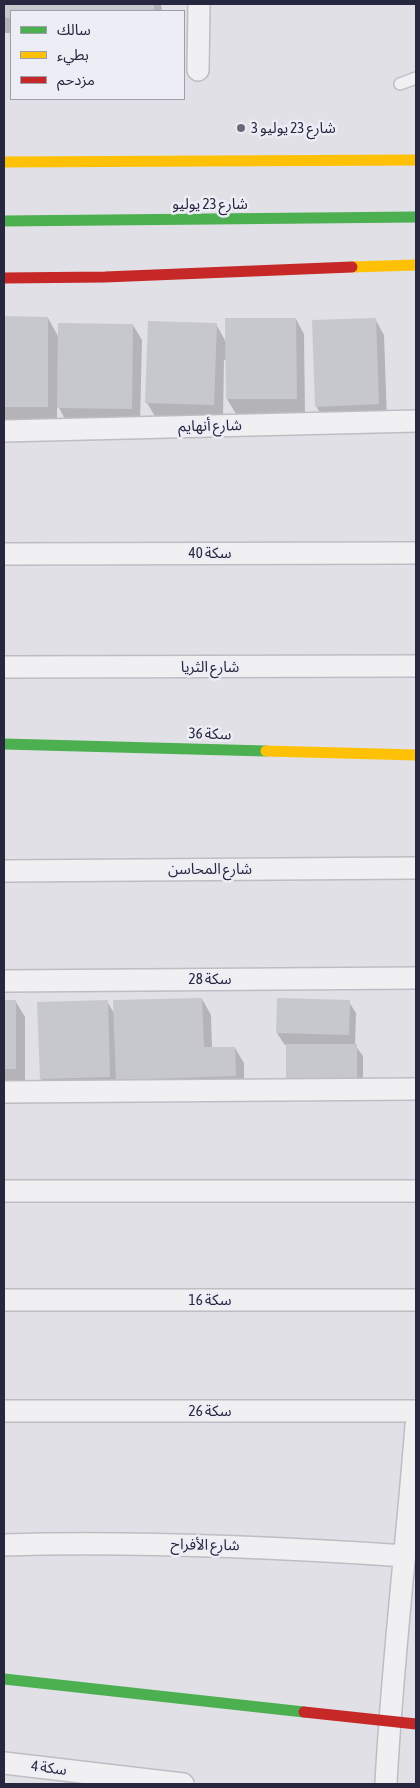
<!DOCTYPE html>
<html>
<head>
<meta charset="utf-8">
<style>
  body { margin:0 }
  #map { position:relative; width:420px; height:1788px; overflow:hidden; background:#e0e0e6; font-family:"Asap Condensed","Noto Sans Arabic",sans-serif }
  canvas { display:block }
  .frame { position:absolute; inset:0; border:5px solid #27273f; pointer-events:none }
  .legend { position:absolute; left:10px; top:10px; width:175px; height:90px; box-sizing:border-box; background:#ededf6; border:1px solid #9e9ead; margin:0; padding:6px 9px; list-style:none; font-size:15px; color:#27273f }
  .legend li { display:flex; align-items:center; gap:10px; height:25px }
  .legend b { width:25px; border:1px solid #9e9ead }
</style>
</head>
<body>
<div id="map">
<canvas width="420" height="1788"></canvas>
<div class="frame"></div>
<ul class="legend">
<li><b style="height:6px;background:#4caf50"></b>سالك</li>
<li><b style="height:6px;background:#ffc107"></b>بطيء</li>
<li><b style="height:6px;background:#c62828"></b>مزدحم</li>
</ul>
</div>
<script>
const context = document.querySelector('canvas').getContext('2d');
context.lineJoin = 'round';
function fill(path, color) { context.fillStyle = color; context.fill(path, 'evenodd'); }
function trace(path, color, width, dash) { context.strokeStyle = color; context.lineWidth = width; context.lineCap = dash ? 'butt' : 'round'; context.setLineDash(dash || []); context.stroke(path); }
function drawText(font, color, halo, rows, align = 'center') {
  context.font = font + ' "Asap Condensed","Noto Sans Arabic",sans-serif'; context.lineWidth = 5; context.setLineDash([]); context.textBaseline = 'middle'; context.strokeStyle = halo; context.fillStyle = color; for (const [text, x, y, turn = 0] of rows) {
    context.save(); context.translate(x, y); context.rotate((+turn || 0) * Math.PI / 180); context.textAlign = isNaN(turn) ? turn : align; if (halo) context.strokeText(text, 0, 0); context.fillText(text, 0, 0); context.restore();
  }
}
fill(new Path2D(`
  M4 4H161L162 11H11V33H4Z
  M4 317 48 318 59 338 133 325 142 340 140 424 67 423 57 404V422H4Z
  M296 319 304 334 305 414H236L227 399V360H224L223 420 156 418 147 403 216 324 226 342Z
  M375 319 384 335 387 420 325 422 316 406Z
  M202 999 211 1015 212 1048H235L244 1063V1091L126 1095 118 1081V1092L50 1094 41 1079 107 1001 115 1015Z
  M4 1002H16L25 1017V1084H4Z
  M349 1002 356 1013 355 1045 363 1056V1091L284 1044 277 1033Z`), '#0003');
fill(new Path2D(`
  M4 4H154V11H11V18H4Z
  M4 316 48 317V407H4Z
  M225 318H296L297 399H226Z
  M376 318 379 404 315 407 312 320Z
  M148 321 217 323 214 405 145 403Z
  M58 323 133 324 132 409 57 408Z
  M202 998 204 1047H235L236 1076 116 1080 113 1000Z
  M277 998 350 1000 349 1035 276 1033Z
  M4 1000H16V1069H4Z
  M108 1000 110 1077 40 1079 37 1002Z
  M286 1044H357V1080H286Z`), '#c7c7ce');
const lane = new Path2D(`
  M400 84 416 78`);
const street = new Path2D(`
  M198 70 199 4
  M4 431 416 421
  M4 554 416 553
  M4 667 416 666
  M4 871 416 868
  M4 981 416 978
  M4 1092 416 1089
  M4 1191H416
  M4 1300H416
  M4 1411H416
  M4 1545C138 1541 271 1547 405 1556
  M4 1763 183 1784
  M386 1784C392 1664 407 1545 416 1425`);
trace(lane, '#bdbdc3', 14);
trace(street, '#bdbdc3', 24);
trace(lane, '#f0f0f2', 11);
trace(street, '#f0f0f2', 21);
trace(new Path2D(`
  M4 221 416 217
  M4 744 266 751
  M4 1679 304 1712`), '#4caf50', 11);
trace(new Path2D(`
  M4 162 416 160
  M352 267 416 265
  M266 751 416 755`), '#ffc107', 11);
trace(new Path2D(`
  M4 278 105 277 352 267
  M304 1712 416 1724`), '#c62828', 11);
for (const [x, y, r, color] of [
  [241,128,5,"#686879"]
]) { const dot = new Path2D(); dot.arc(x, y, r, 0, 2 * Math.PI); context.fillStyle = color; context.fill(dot); trace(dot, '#ededf6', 2); }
drawText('15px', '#27273f', '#ededf6', [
  ["شارع 23 يوليو 3",251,128]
], 'left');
drawText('15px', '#27273f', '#ededf6', [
  ["شارع 23 يوليو",210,204],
  ["شارع أنهايم",210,426,-1],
  ["سكة 40",210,553],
  ["شارع الثريا",210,667],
  ["سكة 36",210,734,2],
  ["شارع المحاسن",210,869],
  ["سكة 28",210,979],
  ["سكة 16",210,1300],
  ["سكة 26",210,1411],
  ["شارع الأفراح",205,1545,1],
  ["سكة 4",49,1768,7]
]);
</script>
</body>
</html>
